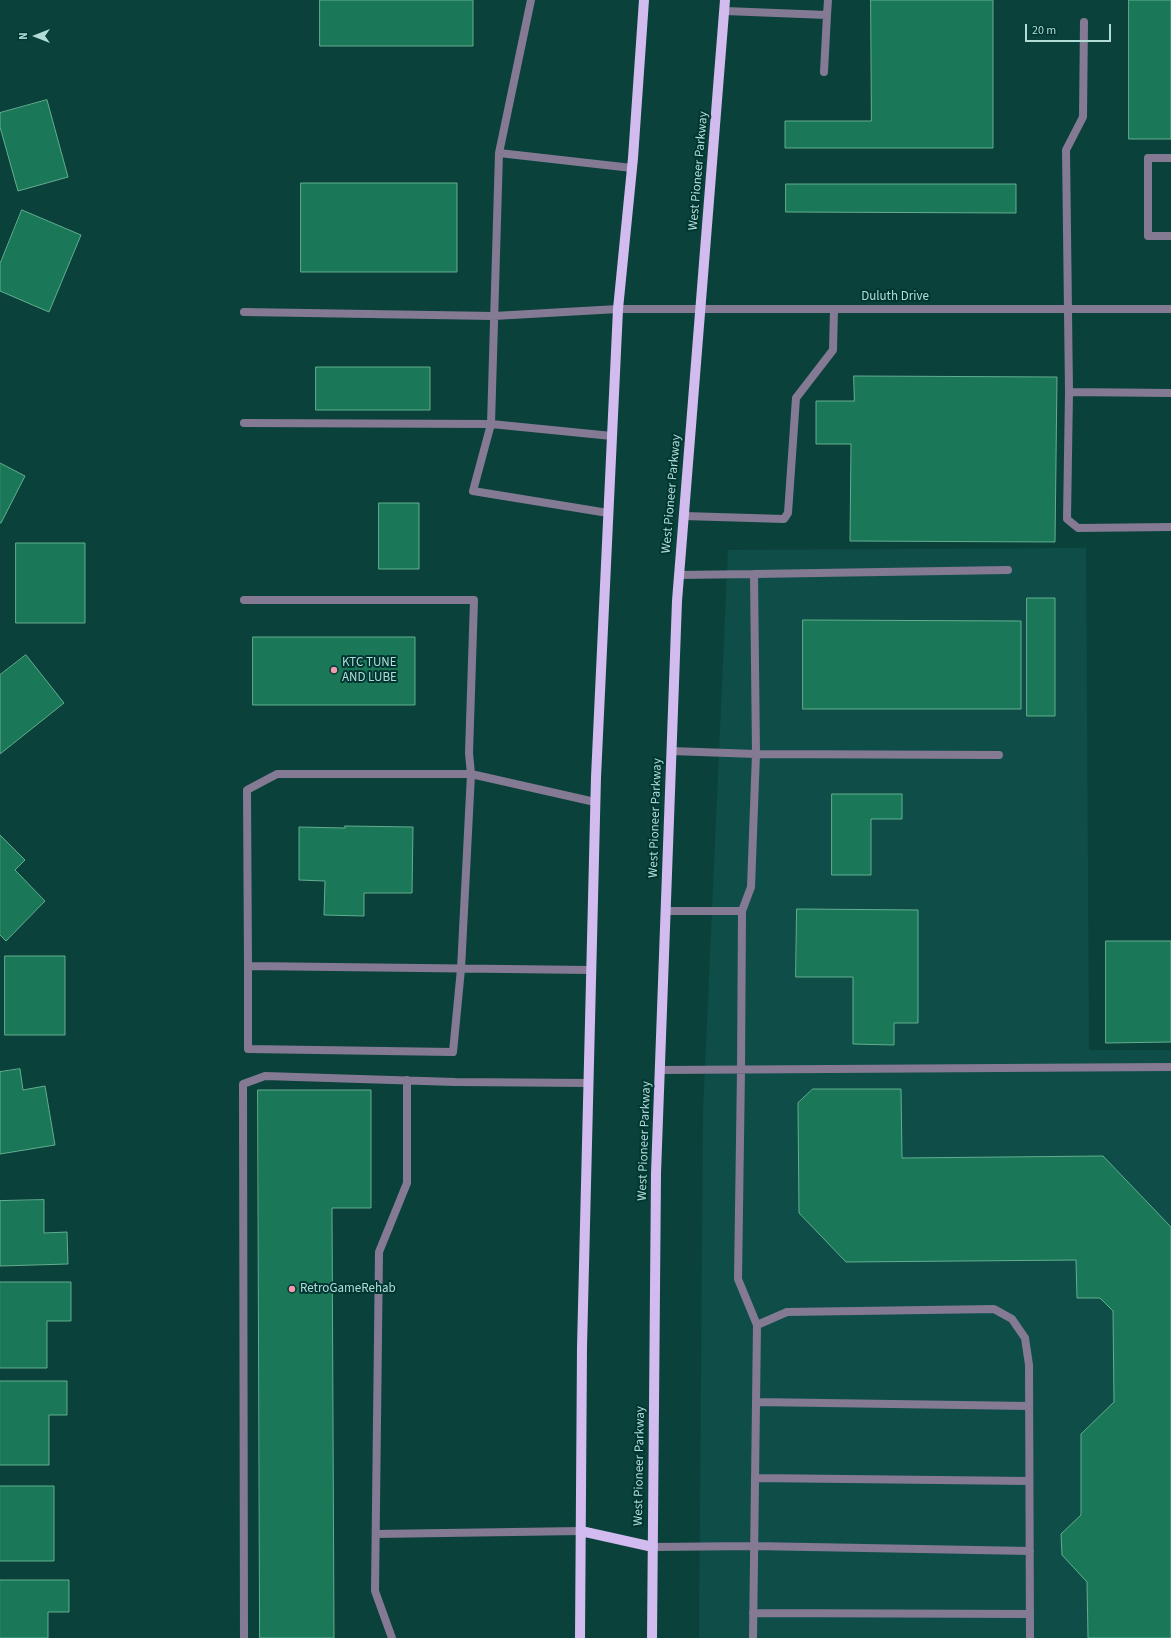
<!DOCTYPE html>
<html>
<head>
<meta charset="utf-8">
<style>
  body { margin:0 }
  #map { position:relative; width:1171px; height:1638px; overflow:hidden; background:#0b413b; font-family:"Source Sans 3",sans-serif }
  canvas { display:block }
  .north { position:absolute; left:16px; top:16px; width:40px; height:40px; -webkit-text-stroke:3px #003631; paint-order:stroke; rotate:270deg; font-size:11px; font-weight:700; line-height:16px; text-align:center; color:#b2dcd6 }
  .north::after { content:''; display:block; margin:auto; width:14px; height:18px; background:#b2dcd6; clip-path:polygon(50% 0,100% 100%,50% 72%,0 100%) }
  .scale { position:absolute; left:1025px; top:24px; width:86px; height:18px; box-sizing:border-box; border:2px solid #b2dcd6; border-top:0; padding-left:5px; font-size:12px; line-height:14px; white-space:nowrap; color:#b2dcd6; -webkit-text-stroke:3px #003631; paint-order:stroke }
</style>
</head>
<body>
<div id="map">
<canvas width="1171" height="1638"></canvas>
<div class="north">N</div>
<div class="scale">20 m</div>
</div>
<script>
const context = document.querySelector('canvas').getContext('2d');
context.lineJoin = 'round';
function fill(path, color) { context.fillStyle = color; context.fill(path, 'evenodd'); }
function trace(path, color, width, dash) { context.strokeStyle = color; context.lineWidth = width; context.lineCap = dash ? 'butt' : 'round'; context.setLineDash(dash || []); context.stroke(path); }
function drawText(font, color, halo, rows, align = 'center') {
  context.font = font + ' "Source Sans 3",sans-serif'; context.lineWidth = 4; context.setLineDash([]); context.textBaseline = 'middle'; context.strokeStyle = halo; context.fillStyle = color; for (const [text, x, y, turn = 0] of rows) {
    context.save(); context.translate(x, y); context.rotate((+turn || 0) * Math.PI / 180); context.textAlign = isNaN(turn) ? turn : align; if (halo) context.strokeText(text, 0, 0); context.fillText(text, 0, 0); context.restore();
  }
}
fill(new Path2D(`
  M1086 548 1089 1050H1171V1638H699L703 1112 728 550Z`), '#0f4e48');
const building = new Path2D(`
  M320 0H473V46H320Z
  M871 0H993V148H785V121H871Z
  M1129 0H1171V139H1129Z
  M47 100 68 177 18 191 0 127V113Z
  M301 183H457V272H301Z
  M786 184H1016V213L786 212Z
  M22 210 81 235 49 312 0 291V264Z
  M316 367H430V410H316Z
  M854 376 1057 377 1055 542 850 541 851 444H816V401H854Z
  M0 463 25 476 1 523H0Z
  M379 503H419V569H379Z
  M16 543H85V623H16Z
  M1027 598H1055V716H1027Z
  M803 620 1021 621V709H803Z
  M253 637H415V705H253Z
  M26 655 64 703 0 754V675Z
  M832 794H902V819H871V875H832Z
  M345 826 413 827 412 893H364V916L324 915 325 881 299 880V827L345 828Z
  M0 835 25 860 15 870 45 901 6 941 0 935Z
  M797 909 918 910V1023H894V1045L853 1044V977H796Z
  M1106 941H1171V1042L1106 1043Z
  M5 956H65V1035H5Z
  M20 1069 23 1090 45 1086 55 1145 0 1154V1072Z
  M813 1089H901L902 1158 1103 1156 1171 1227V1638H1088L1087 1582 1062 1555 1061 1534 1081 1515V1434L1114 1402 1113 1311 1100 1298H1077L1076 1260 846 1262 799 1213 798 1103Z
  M258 1090H371V1208H332L334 1638H260Z
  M44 1200V1233L67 1232 68 1264 0 1266V1201Z
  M0 1282H71V1321H47V1368H0Z
  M0 1381H67V1415H49V1465H0Z
  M0 1486H54V1561H0Z
  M0 1580H69V1612H48V1638H0Z`);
fill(building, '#1a7858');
trace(building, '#62ae8e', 1);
trace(new Path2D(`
  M725 11 827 15 828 0
  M1084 22 1083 117 1066 150 1069 392 1067 519 1078 528 1171 527
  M824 72 827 15
  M499 153 632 168
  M1171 158H1148V236H1171
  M244 312 494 316 618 309
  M1069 392 1171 393
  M244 423 491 424 499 153 531 0
  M608 513 473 491 491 424 612 436
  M684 516 784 519 788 513 796 398 833 350 834 309
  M754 574 1008 570
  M679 575 754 574 756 754 999 755
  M244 600H474L469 753 471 774 461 969 453 1052 248 1049V966L591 970
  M671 751 756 754 751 887 742 911
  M666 911H742L741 1070 738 1279 757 1325 753 1638
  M248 966 247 790 277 774H471L595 802
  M660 1070 1171 1067
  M757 1325 787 1312 994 1309 1012 1319 1025 1338 1029 1365 1030 1638
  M756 1402 1029 1406
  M755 1478 1029 1481
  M376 1534 581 1531
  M653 1547 754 1546 1030 1551
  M753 1613 1030 1614
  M244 1638 243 1084 265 1076 455 1082 588 1083
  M392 1638 375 1591 379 1252 407 1183V1080`), '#857a94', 8);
trace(new Path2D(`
  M618 309H1171`), '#857a94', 8);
trace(new Path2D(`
  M581 1531 653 1547
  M580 1638 582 1347 596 777 618 309 633 158 644 0
  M652 1638 656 1173 677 601 725 0`), '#d2bbef', 10);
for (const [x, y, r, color] of [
  [334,670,4,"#f29aae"],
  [292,1289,4,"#f29aae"]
]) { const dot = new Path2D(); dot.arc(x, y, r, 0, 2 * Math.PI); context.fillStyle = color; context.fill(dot); trace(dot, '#003631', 1.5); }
drawText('13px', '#b2dcd6', '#003631', [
  ["West Pioneer Parkway",699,171,-85],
  ["Duluth Drive",895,297],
  ["West Pioneer Parkway",672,494,-85],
  ["West Pioneer Parkway",656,818,-88],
  ["West Pioneer Parkway",645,1141,-88],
  ["West Pioneer Parkway",640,1466,-89]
]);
drawText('13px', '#b2dcd6', '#003631', [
  ["KTC TUNE",342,663],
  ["AND LUBE",342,678],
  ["RetroGameRehab",300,1289]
], 'left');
</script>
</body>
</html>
